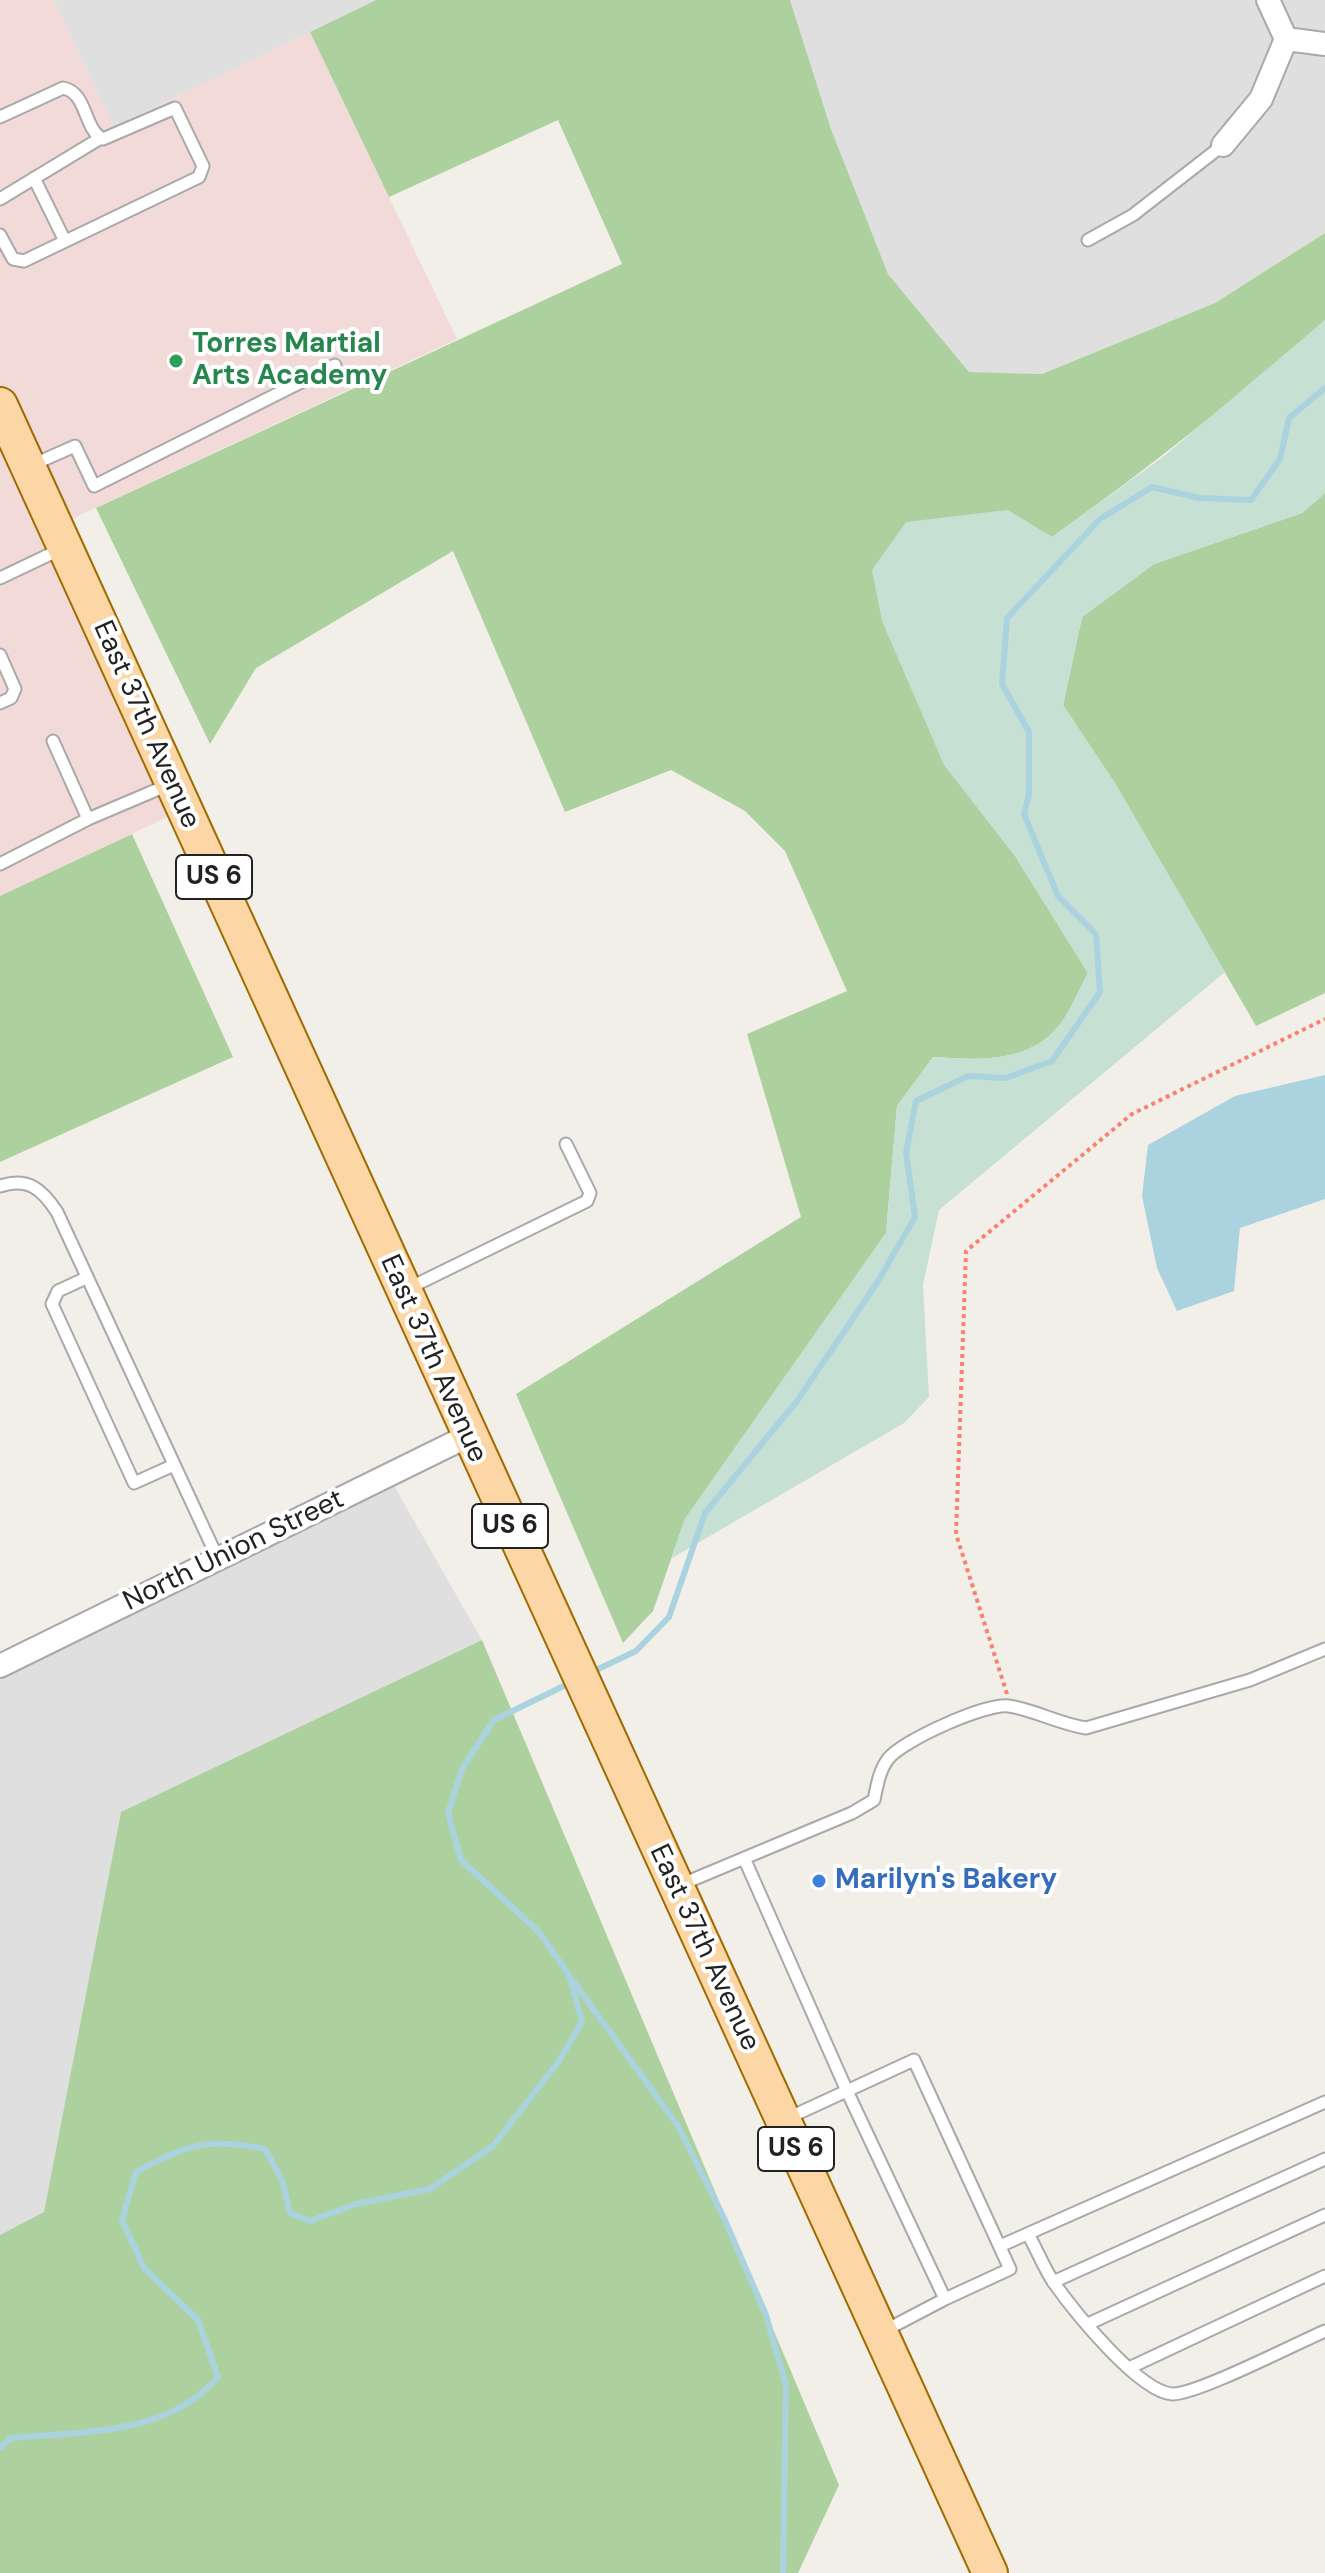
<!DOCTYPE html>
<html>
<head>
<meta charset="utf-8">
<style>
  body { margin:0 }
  canvas { display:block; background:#f2efe9 }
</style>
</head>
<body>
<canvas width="1325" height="2573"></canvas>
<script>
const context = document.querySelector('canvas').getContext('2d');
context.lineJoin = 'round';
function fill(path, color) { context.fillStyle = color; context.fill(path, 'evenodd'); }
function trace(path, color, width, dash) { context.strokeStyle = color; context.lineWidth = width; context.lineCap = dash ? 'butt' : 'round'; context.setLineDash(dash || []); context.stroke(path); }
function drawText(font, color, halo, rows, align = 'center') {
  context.font = font + ' "DM Sans",sans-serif'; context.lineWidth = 8; context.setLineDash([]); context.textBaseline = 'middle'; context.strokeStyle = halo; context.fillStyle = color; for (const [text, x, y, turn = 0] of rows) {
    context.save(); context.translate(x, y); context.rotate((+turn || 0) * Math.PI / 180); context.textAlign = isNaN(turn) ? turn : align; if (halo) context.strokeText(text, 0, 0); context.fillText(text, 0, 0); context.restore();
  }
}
fill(new Path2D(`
  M53 0H376L114 127Z
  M790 0H1325V233L1215 303 1042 374 969 372 888 274 831 129Z
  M388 1475 482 1640 121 1812 44 2213 0 2235V1664Z`), '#e0dfdf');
fill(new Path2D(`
  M0 0H53L114 127 310 32 457 339 61 524 0 388Z
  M0 426 176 813 0 896Z`), '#f2dad9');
fill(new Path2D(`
  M376 0H790L831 129 888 274 969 372 1042 374 1215 303 1325 233V320C1238 398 1147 469 1052 537L1007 510 1017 859 1088 973C1079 989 1072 1008 1061 1023 1031 1064 978 1060 933 1057L897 1106 886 1233 685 1519 653 1611 623 1643 516 1394 801 1217 747 1034 847 991 785 851 745 811 671 770 565 812 453 551 256 668 210 744 96 508 622 264 558 120 389 197 310 32Z
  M1325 493V993L1256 1026 1116 785 1063 705 1082 617 1154 564 1302 513Z
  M132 834 233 1057 0 1162V896Z
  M482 1640 839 2485 798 2573H0V2235L44 2212 121 1812Z`), '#add19e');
fill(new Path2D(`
  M1325 320V493L1302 513 1154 564 1082 617 1063 705 1116 785 1225 972 939 1210 923 1285 929 1397 904 1423 672 1558 685 1519 886 1233 897 1106 933 1057C978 1060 1030 1064 1061 1023 1072 1008 1079 989 1088 973L1017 859 944 765 882 621 872 570 906 522 1007 510 1052 537 1163 457Z`), '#c6e0d4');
fill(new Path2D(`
  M1325 1075V1199L1240 1228 1234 1291 1177 1311 1157 1268 1142 1196 1148 1145 1235 1096Z`), '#aad3df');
trace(new Path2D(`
  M590 1673 636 1651 669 1617 705 1513 797 1401 877 1283 915 1217 906 1153 916 1101 968 1076 1006 1078 1052 1061 1100 992 1096 934 1058 896 1024 814 1029 794V732L1002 684 1007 618 1100 519 1152 487 1199 498 1251 500 1280 459 1289 418 1325 388
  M573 1981 678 2126 724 2218 766 2315 786 2385 783 2573
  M0 2448 11 2438C82 2431 168 2436 218 2377L198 2320 144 2268 122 2220 136 2172C187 2145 207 2137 265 2149L282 2180 290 2213 310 2221 356 2204 430 2189 493 2146 559 2061 582 2022 569 1975 539 1932 461 1860 448 1813 462 1769 494 1720 572 1682`), '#aad3df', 6);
const service = new Path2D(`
  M0 117 63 88C88 93 83 129 103 139L175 108 203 166 199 177 24 261 13 259 0 235
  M34 178 65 241
  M0 199 99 139
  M1088 240 1133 215 1223 145
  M32 465 75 446 94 486 335 365
  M0 578 61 549
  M0 655 15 689 11 698 0 703
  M53 741 88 819
  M0 864 88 819 168 785
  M0 1186C28 1177 42 1189 57 1212L218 1559
  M86 1278 58 1291 52 1304 134 1483 174 1465
  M407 1289 587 1201 590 1193 566 1144
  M744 1858 847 2091 945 2299 1010 2269 914 2060 788 2118
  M680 1885 852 1813 874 1800C877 1786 879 1771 888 1759 903 1740 986 1703 1009 1706 1035 1710 1059 1724 1086 1728L1250 1680 1325 1649
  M1028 2234C1037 2250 1044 2268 1054 2283 1074 2311 1138 2391 1172 2394 1196 2395 1297 2343 1325 2331
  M1000 2246 1325 2102
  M1053 2282 1325 2159
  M1088 2324 1325 2215
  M882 2332 945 2299
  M1129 2368 1325 2276`);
const minor = new Path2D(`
  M1286 39 1325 44
  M1223 145 1261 99 1286 39 1268 0
  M0 1666 468 1436`);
const primary = new Path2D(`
  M0 405 990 2573`);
trace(service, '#a9a9a9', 15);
trace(minor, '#a9a9a9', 26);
trace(primary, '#a06b00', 38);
trace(new Path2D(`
  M1007 1694 956 1534 966 1251 1132 1114 1325 1019`), '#fa8072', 4, [4, 4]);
trace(service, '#fff', 11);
trace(minor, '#fff', 22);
trace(primary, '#fcd6a4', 34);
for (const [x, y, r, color] of [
  [176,361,8,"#2e9e5b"],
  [819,1881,8,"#3f7fe0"]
]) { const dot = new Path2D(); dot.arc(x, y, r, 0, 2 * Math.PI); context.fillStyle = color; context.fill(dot); trace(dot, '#fff', 3); }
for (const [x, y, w] of [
  [214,877,76],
  [510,1526,76],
  [796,2149,76]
]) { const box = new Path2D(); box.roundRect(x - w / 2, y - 22, w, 44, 6); context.fillStyle = '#fff'; context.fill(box); trace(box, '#222', 2); }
drawText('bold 26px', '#222', null, [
  ["US 6",214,877],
  ["US 6",510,1526],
  ["US 6",796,2149]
]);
drawText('bold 28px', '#27864d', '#fff', [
  ["Torres Martial",192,345],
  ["Arts Academy",192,377]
], 'left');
drawText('28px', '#222', '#fff', [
  ["East 37th Avenue",146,725,66],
  ["East 37th Avenue",433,1359,66],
  ["North Union Street",234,1551,-26],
  ["East 37th Avenue",704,1948,65]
]);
drawText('bold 28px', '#366cbe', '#fff', [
  ["Marilyn's Bakery",835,1881]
], 'left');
</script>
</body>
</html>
